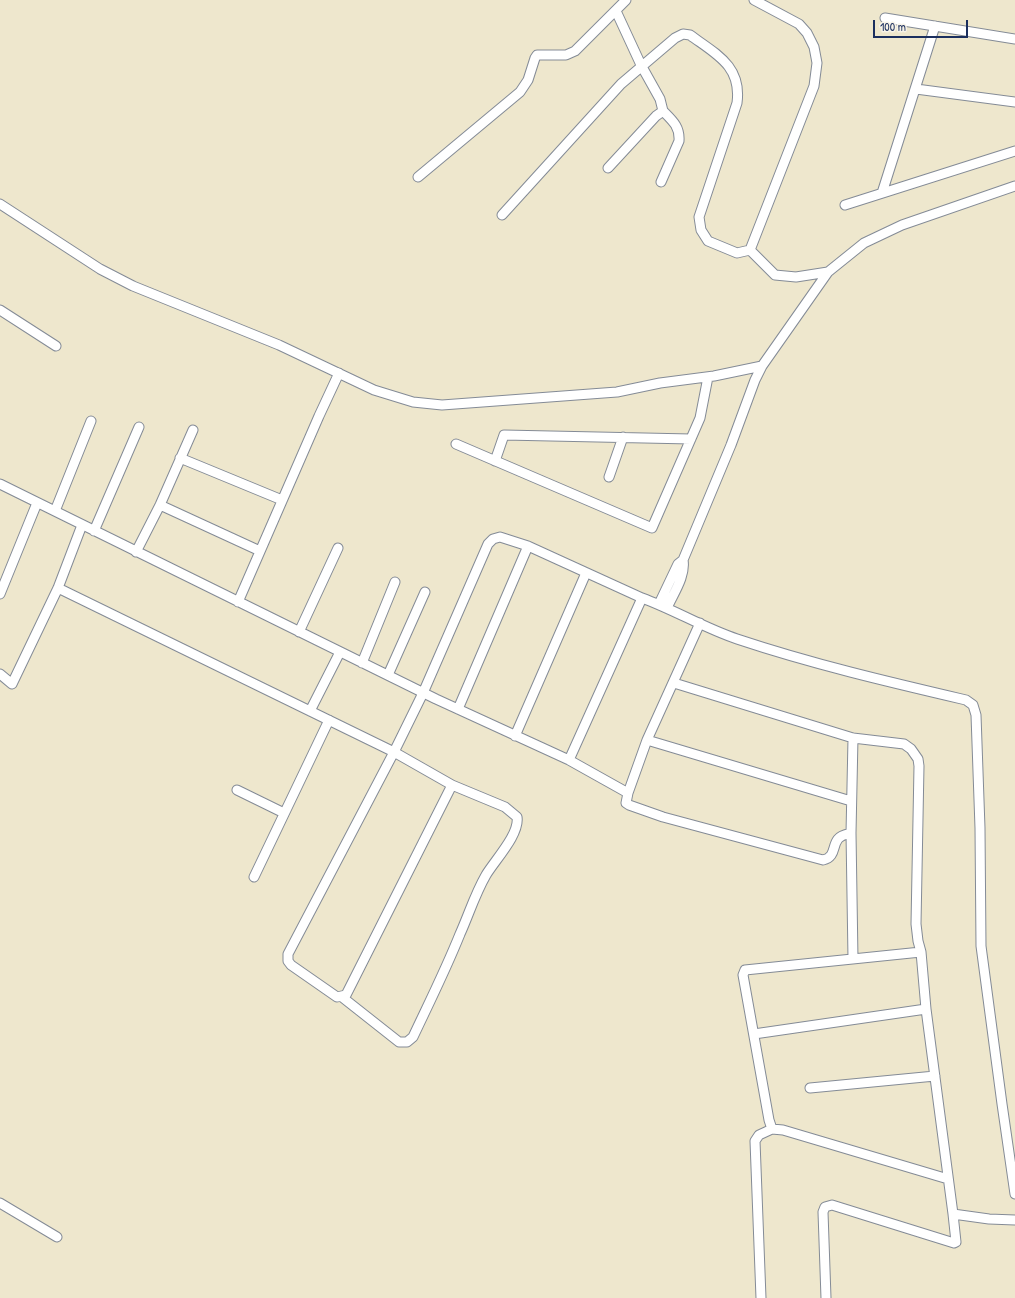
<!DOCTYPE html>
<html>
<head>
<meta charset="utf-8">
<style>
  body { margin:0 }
  #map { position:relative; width:1015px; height:1298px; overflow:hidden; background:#eee7cd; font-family:"Patrick Hand",sans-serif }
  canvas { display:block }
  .scale { position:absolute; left:873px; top:20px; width:95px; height:18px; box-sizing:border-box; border:2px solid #1b2f5e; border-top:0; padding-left:5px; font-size:12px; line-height:14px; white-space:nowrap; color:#1b2f5e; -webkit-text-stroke:3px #f7f3e8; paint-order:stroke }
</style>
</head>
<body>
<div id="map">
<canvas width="1015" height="1298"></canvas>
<div class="scale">100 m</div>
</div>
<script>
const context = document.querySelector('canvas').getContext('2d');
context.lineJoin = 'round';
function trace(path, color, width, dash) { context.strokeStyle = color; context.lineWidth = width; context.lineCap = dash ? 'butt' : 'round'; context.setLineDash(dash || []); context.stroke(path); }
const minor = new Path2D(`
  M754 0 799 24 807 33 814 47 817 63 814 86 750 250 775 275 796 277 828 272
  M885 18 1015 39
  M916 89 1015 102
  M608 168 656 116 663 111 660 99 641 65 616 11
  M418 177 520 92 528 80 535 58 537 55H566L575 51 626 0
  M661 182 679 141C680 127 673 121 663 111
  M882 193 935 26
  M0 204 100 269 133 286 279 345 374 390 413 402 442 405 617 392 660 383 714 376 762 366
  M845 205 1015 151
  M502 215 621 84 675 38 683 34 690 35C716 54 742 66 737 103L699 217 701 230 708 241 737 253 750 250
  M0 310 56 346
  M456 444 652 528 700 418 708 377
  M180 458 282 500
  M495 461 504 435 691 439
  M609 477 623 437
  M0 484 436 699 569 760 628 793 647 740 700 623
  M160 505 260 551
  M55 511 91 421
  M94 531 139 427
  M136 552 160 505 193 430
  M58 588 394 752 452 785 346 995 337 997 291 965 288 961V954L394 752 423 693 488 544 493 539 500 537 528 546 642 598C675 610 704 628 737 639 812 664 889 682 966 700L973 705 976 715 980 828 981 946 1002 1104 1015 1194
  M0 594 37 503
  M238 602 319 416 339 373
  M659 604 678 564 683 560 731 445 755 380 762 366 828 272 864 243 902 225 1015 186
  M667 608C673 594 686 576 683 560
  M299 632 338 548
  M362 663 395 582
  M0 674 12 684 58 588 82 525
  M388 675 425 592
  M674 683 853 738 904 744 911 749 918 759 919 766 916 924 918 941 921 952 926 1009 953 1214 989 1219 1015 1220
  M458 709 528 546
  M310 711 340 652
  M515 736 586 573
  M647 740 851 801
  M569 760 642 598
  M237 790 284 813
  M628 793 626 803 629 805 663 817 823 860C836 857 832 846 838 839 841 835 847 834 851 833
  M254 877 329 720
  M921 952 745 970 743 975 769 1120 772 1129 783 1130 948 1179
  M853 959 851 833 853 738
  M342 997 399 1042H407L413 1037C429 1003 446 969 460 934 469 914 475 894 486 875 495 860 520 834 517 817L505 807 452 785
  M754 1034 926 1009
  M810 1088 935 1076
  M0 1203 57 1237
  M761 1298 755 1141 759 1135 772 1129
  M826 1298 823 1212 825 1207 832 1205 954 1243 956 1242 953 1214`);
trace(minor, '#848b96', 11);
trace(minor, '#fff', 9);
</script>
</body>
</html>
